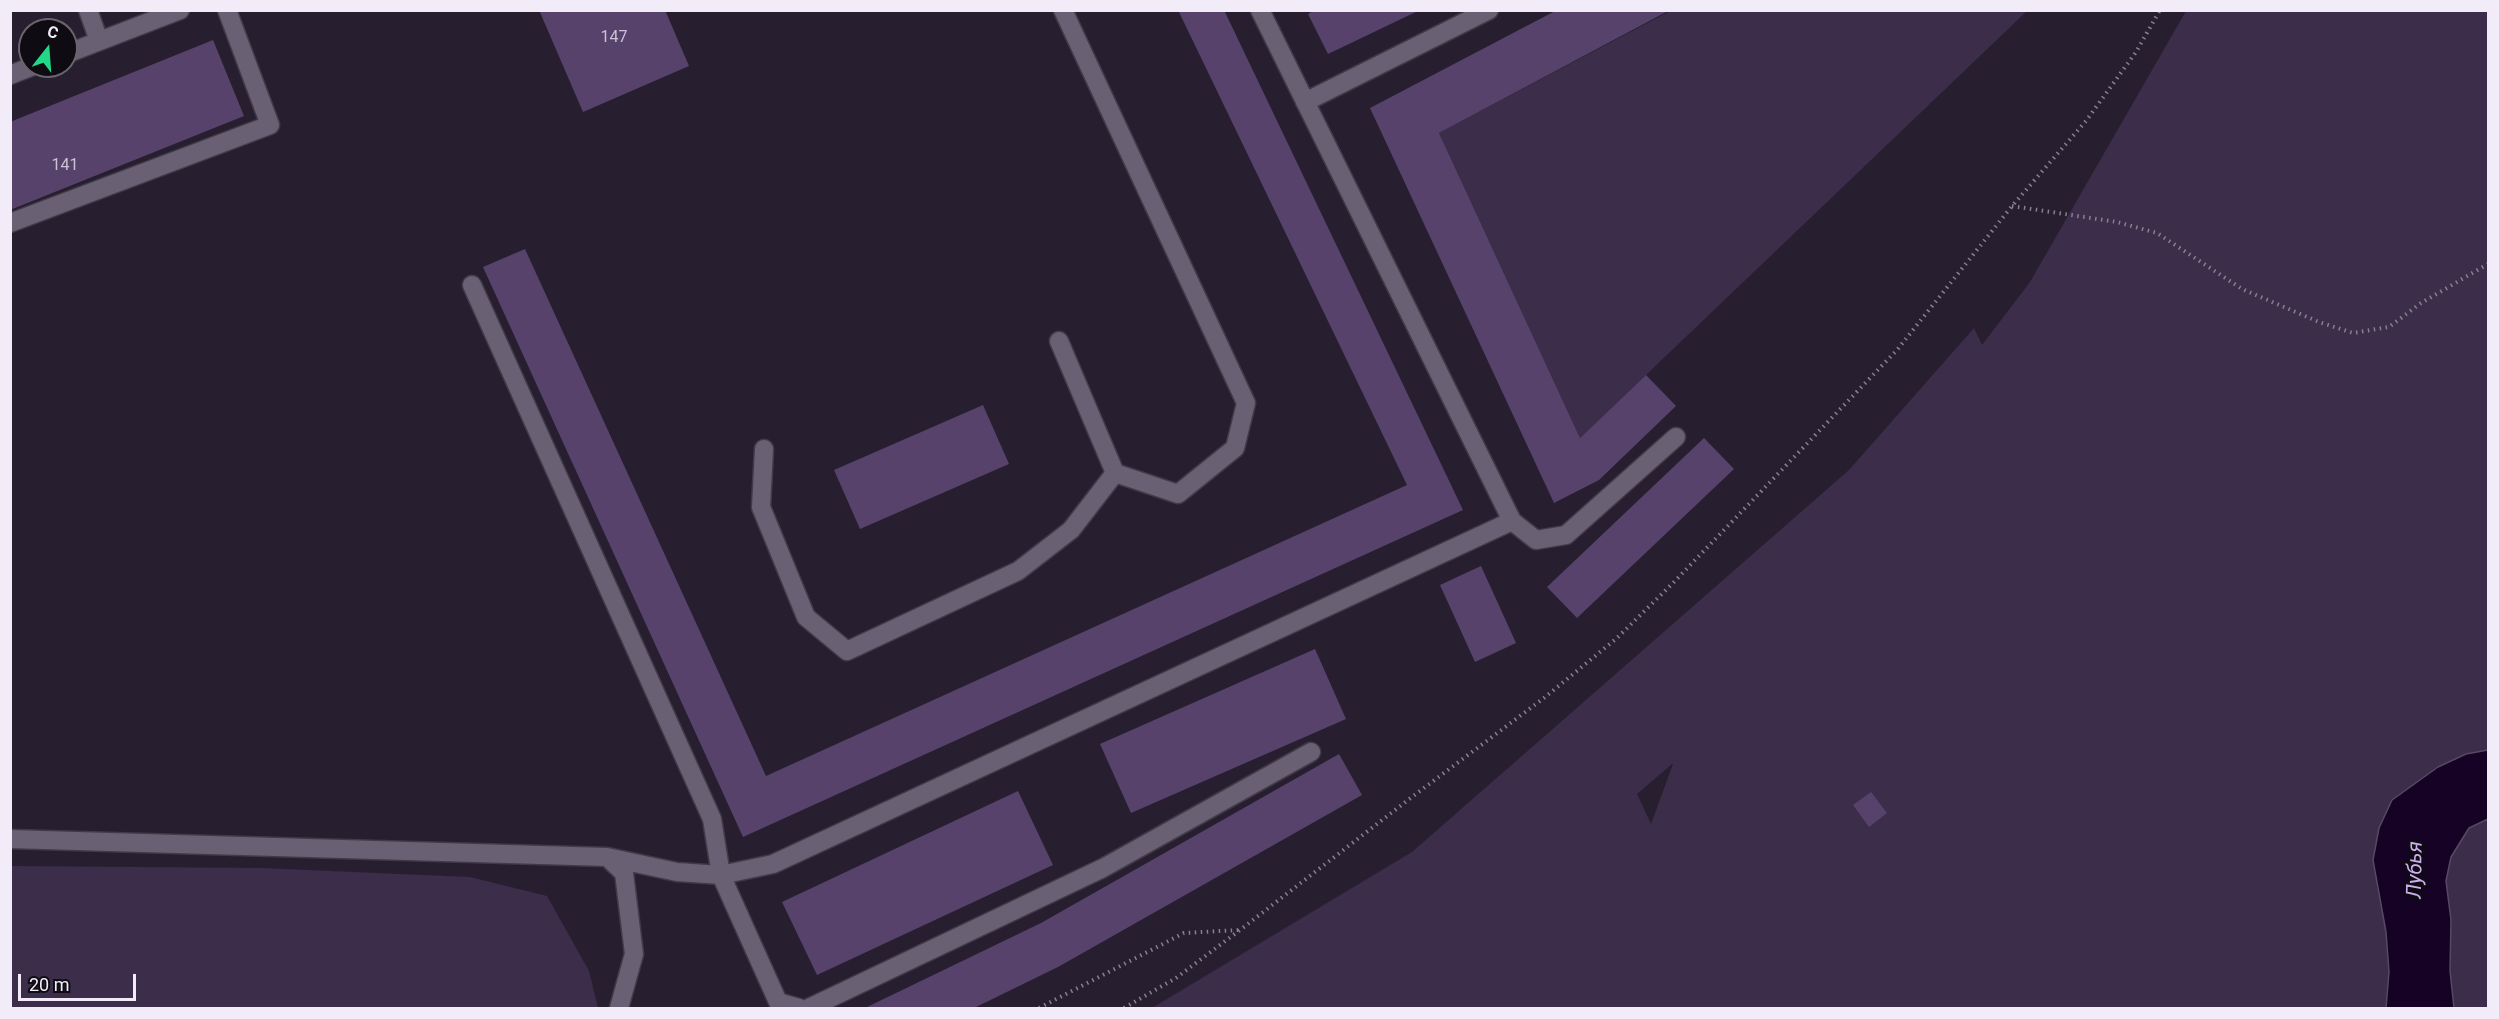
<!DOCTYPE html>
<html>
<head>
<meta charset="utf-8">
<style>
  body { margin:0 }
  #map { position:relative; width:2499px; height:1019px; overflow:hidden; background:#271f2f; font-family:Roboto,sans-serif }
  canvas { display:block }
  .frame { position:absolute; inset:0; border:12px solid #f1ecf8; pointer-events:none }
  .north { position:absolute; left:18px; top:18px; width:60px; height:60px; box-sizing:border-box; background:#0e0b12; border:2px solid #69656e; border-radius:50%; rotate:17deg; font-size:16px; font-weight:700; line-height:24px; text-align:center; color:#f1ecf8 }
  .north::after { content:''; display:block; margin:auto; width:21px; height:27px; background:#22d887; clip-path:polygon(50% 0,100% 100%,50% 72%,0 100%) }
  .scale { position:absolute; left:18px; top:974px; width:118px; height:27px; box-sizing:border-box; border:3px solid #f1ecf8; border-top:0; padding-left:8px; font-size:18px; line-height:21px; white-space:nowrap; color:#f1ecf8; -webkit-text-stroke:4px #0e0b12; paint-order:stroke }
</style>
</head>
<body>
<div id="map">
<canvas width="2499" height="1019"></canvas>
<div class="frame"></div>
<div class="north">С</div>
<div class="scale">20 m</div>
</div>
<script>
const context = document.querySelector('canvas').getContext('2d');
context.lineJoin = 'round';
function fill(path, color) { context.fillStyle = color; context.fill(path, 'evenodd'); }
function trace(path, color, width, dash) { context.strokeStyle = color; context.lineWidth = width; context.lineCap = dash ? 'butt' : 'round'; context.setLineDash(dash || []); context.stroke(path); }
function drawText(font, color, halo, rows, align = 'center') {
  context.font = font + ' Roboto,sans-serif'; context.lineWidth = 6; context.setLineDash([]); context.textBaseline = 'middle'; context.strokeStyle = halo; context.fillStyle = color; for (const [text, x, y, turn = 0] of rows) {
    context.save(); context.translate(x, y); context.rotate((+turn || 0) * Math.PI / 180); context.textAlign = isNaN(turn) ? turn : align; if (halo) context.strokeText(text, 0, 0); context.fillText(text, 0, 0); context.restore();
  }
}
fill(new Path2D(`
  M1670 11H2027L1580 438 1439 133Z
  M2186 11H2488V1008H1152L1412 852 1849 470 1974 328 1982 345 2030 282ZM1672 764H1673L1651 824 1637 794Z
  M11 866 261 868 470 877 547 896 589 971 598 1008H11Z`), '#3c2d4a');
const water = new Path2D(`
  M2488 750V819L2469 828 2451 857 2446 881 2451 920 2450 971 2454 1008H2386L2389 972 2386 932 2373 860 2379 828 2392 800 2438 767 2466 754Z`);
fill(water, '#150224');
trace(water, '#574864', 1.5);
fill(new Path2D(`
  M539 10H665L689 66 583 112Z
  M1178 10H1224L1463 510 743 837 483 267 525 249 766 776 1407 485Z
  M1315 10H1420L1328 54 1308 14Z
  M1557 10H1670L1439 133 1580 438 1646 375 1676 406 1599 480 1554 503 1370 108Z
  M213 40 244 116 10 210V122Z
  M983 405 1009 464 860 529 834 470Z
  M1704 438 1734 469 1577 618 1547 587Z
  M1481 566 1516 643 1475 662 1440 585Z
  M1315 649 1346 719 1131 813 1100 744Z
  M1339 754 1362 795 1058 967 974 1008H865L1041 923Z
  M1018 791 1053 865 817 975 782 902Z
  M1871 792 1887 813 1869 827 1853 805Z`), '#57426c');
const minor = new Path2D(`
  M88 10 99 41
  M1260 10 1512 521 1536 540 1566 535 1676 437
  M66 54 180 10
  M10 75 33 66
  M1305 102 1489 10
  M10 223 270 125 227 10
  M472 285 712 819 721 875 778 1002 799 1008
  M1059 341 1115 473
  M764 449 761 507 806 617 847 651 1018 571 1071 530 1115 473 1178 494 1235 448 1246 403 1063 10
  M10 839 607 857 624 873 634 954 619 1008
  M607 857 677 872 721 875 773 864 1512 521
  M809 1008 1103 868 1311 752`);
trace(minor, '#423a48', 21);
trace(new Path2D(`
  M2012 206 2117 222 2157 233 2242 289 2319 322 2353 333 2389 327 2421 303 2488 264
  M1039 1008 1184 933 1239 930
  M1124 1008 1176 978 1240 930 1408 800 1544 698 1617 638 1673 583 1897 350 2012 206 2086 121 2136 52 2160 10`), '#88818f', 4, [1.5, 4.5]);
trace(minor, '#696073', 18);
drawText('16px', '#cac2d5', null, [
  ["147",614,38],
  ["141",65,166]
]);
drawText('italic 21px', '#cfadf1', '#0e0b12', [
  ["Лубья",2416,870,-89]
]);
</script>
</body>
</html>
